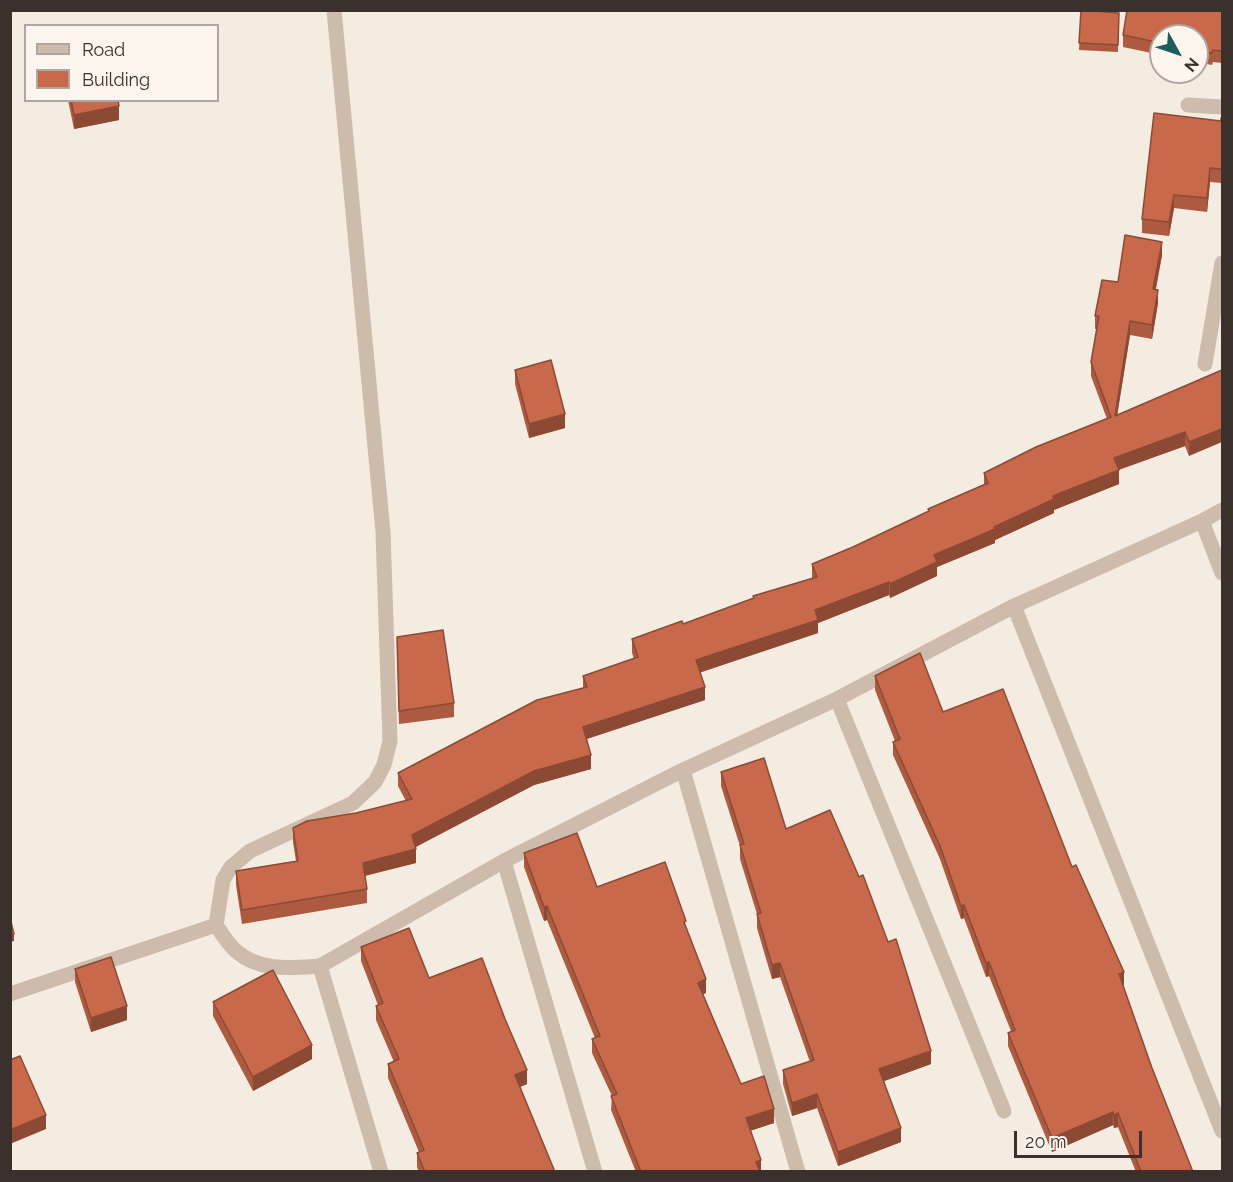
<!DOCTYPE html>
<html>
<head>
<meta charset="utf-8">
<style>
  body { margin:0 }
  #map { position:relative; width:1233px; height:1182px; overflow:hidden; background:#f4ebe1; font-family:Raleway,sans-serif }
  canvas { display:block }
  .frame { position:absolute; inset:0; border:12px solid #3b302b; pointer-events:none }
  .legend { position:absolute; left:24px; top:24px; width:195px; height:78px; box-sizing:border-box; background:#fbf5ee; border:2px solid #aea6a0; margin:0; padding:8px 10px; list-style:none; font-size:18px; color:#3b302b }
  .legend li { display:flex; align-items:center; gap:12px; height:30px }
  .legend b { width:30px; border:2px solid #aea6a0 }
  .north { position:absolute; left:1149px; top:24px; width:60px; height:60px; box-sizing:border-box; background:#fbf5ee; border:2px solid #aea6a0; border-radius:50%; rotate:130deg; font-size:16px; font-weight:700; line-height:24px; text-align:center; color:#3b302b }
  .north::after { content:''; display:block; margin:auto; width:21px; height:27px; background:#1f5a5e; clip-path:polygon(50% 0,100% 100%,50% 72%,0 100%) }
  .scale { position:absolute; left:1014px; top:1131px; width:128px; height:27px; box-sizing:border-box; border:3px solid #3b302b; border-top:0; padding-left:8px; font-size:18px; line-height:21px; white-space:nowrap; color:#3b302b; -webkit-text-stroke:4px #fbf5ee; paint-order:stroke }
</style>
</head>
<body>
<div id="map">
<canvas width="1233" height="1182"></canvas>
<div class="frame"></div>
<ul class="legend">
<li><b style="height:8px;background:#cdbbac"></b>Road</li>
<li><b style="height:16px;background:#c8694b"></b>Building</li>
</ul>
<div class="north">N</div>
<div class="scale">20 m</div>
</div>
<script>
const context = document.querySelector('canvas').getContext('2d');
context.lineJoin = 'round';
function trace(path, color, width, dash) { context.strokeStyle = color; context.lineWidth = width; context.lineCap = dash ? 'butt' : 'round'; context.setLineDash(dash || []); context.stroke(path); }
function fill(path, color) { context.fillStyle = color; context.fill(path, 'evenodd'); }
trace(new Path2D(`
  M1188 105 1222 107
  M1205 364 1222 263
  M1202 521 1222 573
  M1014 606 1222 1131
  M837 699 1004 1111
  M683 770 798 1172
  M504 861 595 1172
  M216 925 223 880 231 867 250 851 353 803 375 782 384 765 390 741 383 532 334 10
  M320 966 381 1172
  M10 994 216 925C222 934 228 944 236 951 260 972 291 968 320 966L504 861 683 770 837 699 1014 606 1202 521 1222 510`), '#cdbbac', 15);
fill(new Path2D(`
  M1081 10 1119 13 1118 52 1079 50Z
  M1222 10V63L1213 62 1212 65 1197 62V36H1161V55L1123 47V35Z
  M68 100H118L119 120 74 129Z
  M1222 118V183L1210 182 1207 212 1174 208 1169 236 1142 233V219Z
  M1162 255 1156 289 1158 303 1152 339 1130 335 1117 415 1222 370 1189 456 1185 446 1119 470V484L1054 510V513L995 540V543L937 567V576L890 598 889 595 818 623V633L700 672 705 700 587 739 591 769 534 785 415 847 416 863 365 876 367 889V903L242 924 236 885V871L296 861 293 842V828L406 801 398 786V773L583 688V676L634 659 632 653V639L683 624 753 599V596L812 578V564L853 547 928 512V509L984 485V473L1107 419 1091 376V362L1097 329H1095V316L1118 282Z
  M515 370 565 428 529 438 515 384Z
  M397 637 454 703V717L399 724Z
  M875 676 943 712 1072 867 1124 985 1123 986 1152 1068 1193 1172H1136L1118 1127 1114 1128 1113 1125 1052 1152 1008 1046V1033L1011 1031 989 976 986 977 964 918 961 919 940 859 893 755V742L895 741 875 690Z
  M721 772 786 829 931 1064 884 1081 901 1142 838 1166 817 1108 792 1116 783 1084V1070L810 1062 780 977 772 979 757 928V914L740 859V846L721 786Z
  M524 853 686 928 706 993 703 994 741 1084 774 1123 750 1131 761 1172H636L611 1110 612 1096 592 1053V1039L595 1038 547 920 544 921 524 867Z
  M361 947 429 978 527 1084 520 1087 555 1172H419L417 1167V1153L419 1152 388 1078V1064L394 1062 376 1020V1006L378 1005 361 961Z
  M75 969 127 1020 91 1032 75 982Z
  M213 1002 312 1059 253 1091 213 1016Z`), '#ac5a40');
fill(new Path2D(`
  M119 106V120L74 129V115Z
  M1210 168V182L1207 212V198Z
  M1174 195V208L1169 236V222Z
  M1162 242V255L1153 302V289Z
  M1158 290V303L1152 339V325Z
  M1130 321V335L1115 429V416Z
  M565 414V428L529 438V424Z
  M1222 429V442L1189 456V442Z
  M1185 432V446L1114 471V458Z
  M1119 470V484L1054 510V513L995 540V543L937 567V576L890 598V584L934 555 994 527 1053 496Z
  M889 582V595L818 623V633L696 674V660L815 610Z
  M705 687V700L583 740V727Z
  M591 755V769L534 785 412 849V835L534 771Z
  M416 849V863L363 876V863Z
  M964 905V918L961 919V906Z
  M547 906V920L544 921V907Z
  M14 934V941L10 942V935Z
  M989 962V976L986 977V963Z
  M780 963V977L772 979V965Z
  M1124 972V985L1119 987V974Z
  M706 979V993L698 996V983Z
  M127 1006V1020L91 1032V1018Z
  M312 1045V1059L253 1091V1077Z
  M931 1051V1064L879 1083V1069Z
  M527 1070V1084L515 1089V1075Z
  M817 1094V1108L792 1116V1103Z
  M774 1109V1123L746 1132V1118Z
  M1113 1112V1125L1052 1152V1138Z
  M1118 1113V1127L1114 1128V1115Z
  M46 1115V1129L10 1144V1130Z
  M901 1128V1142L838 1166V1152Z
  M761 1160V1172H756V1162Z`), '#8c4a34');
const building = new Path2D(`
  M1081 10 1119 13 1118 45 1079 43Z
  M1127 10H1222V51L1213 50 1212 53 1197 50V36H1161V43L1123 35Z
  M71 100H118L119 106 74 115Z
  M1154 113 1221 121V118H1222V169L1210 168 1207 198 1174 195 1169 222 1142 219Z
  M1125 235 1162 242 1153 289 1158 290 1152 325 1130 321 1115 416 1222 370V429L1189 442 1185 432 1114 458 1119 470 1053 496 1054 499 994 527 995 529 934 555 937 562 890 584 889 582 815 610 818 620 696 660 705 687 583 727 591 755 534 771 412 835 416 849 363 863 367 889 242 910 236 871 298 861 293 828 307 821 356 813 412 799 398 773 537 700 587 687 583 676 638 657 632 639 682 621 683 624 754 598 753 596 817 577 812 564 853 547 929 511 928 509 988 483 984 473 1036 447 1111 417 1091 362 1099 316H1095L1102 280 1118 282Z
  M551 360 565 414 529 424 515 370Z
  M443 630 454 703 399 711 397 637Z
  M920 653 943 712 1003 689 1072 867 1076 865 1124 972 1119 974 1152 1068 1193 1172H1141L1118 1113 1114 1115 1113 1112 1052 1138 1008 1033 1015 1030 989 962 986 963 964 905 961 906 940 846 893 742 900 739 875 676Z
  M764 758 786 829 830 810 859 877 863 875 888 942 896 939 931 1051 879 1069 901 1128 838 1152 817 1094 792 1103 783 1070 814 1060 780 963 772 965 757 914 761 913 740 845 744 844 721 772Z
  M577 833 597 887 665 862 686 921 684 922 706 979 698 983 741 1084 764 1076 774 1109 746 1118 761 1160 756 1162 760 1172H641L611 1096 617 1094 592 1039 600 1036 547 906 544 907 524 853Z
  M10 918 14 934 10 935Z
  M409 928 429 978 482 958 505 1019 527 1070 515 1075 555 1172H425L417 1153 424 1150 388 1064 399 1059 376 1006 383 1003 361 947Z
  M111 957 127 1006 91 1018 75 969Z
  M273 970 312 1045 253 1077 213 1002Z
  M20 1056 46 1115 10 1130V1060Z`);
fill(building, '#c8694b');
trace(building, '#8c4a34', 1.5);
</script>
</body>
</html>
